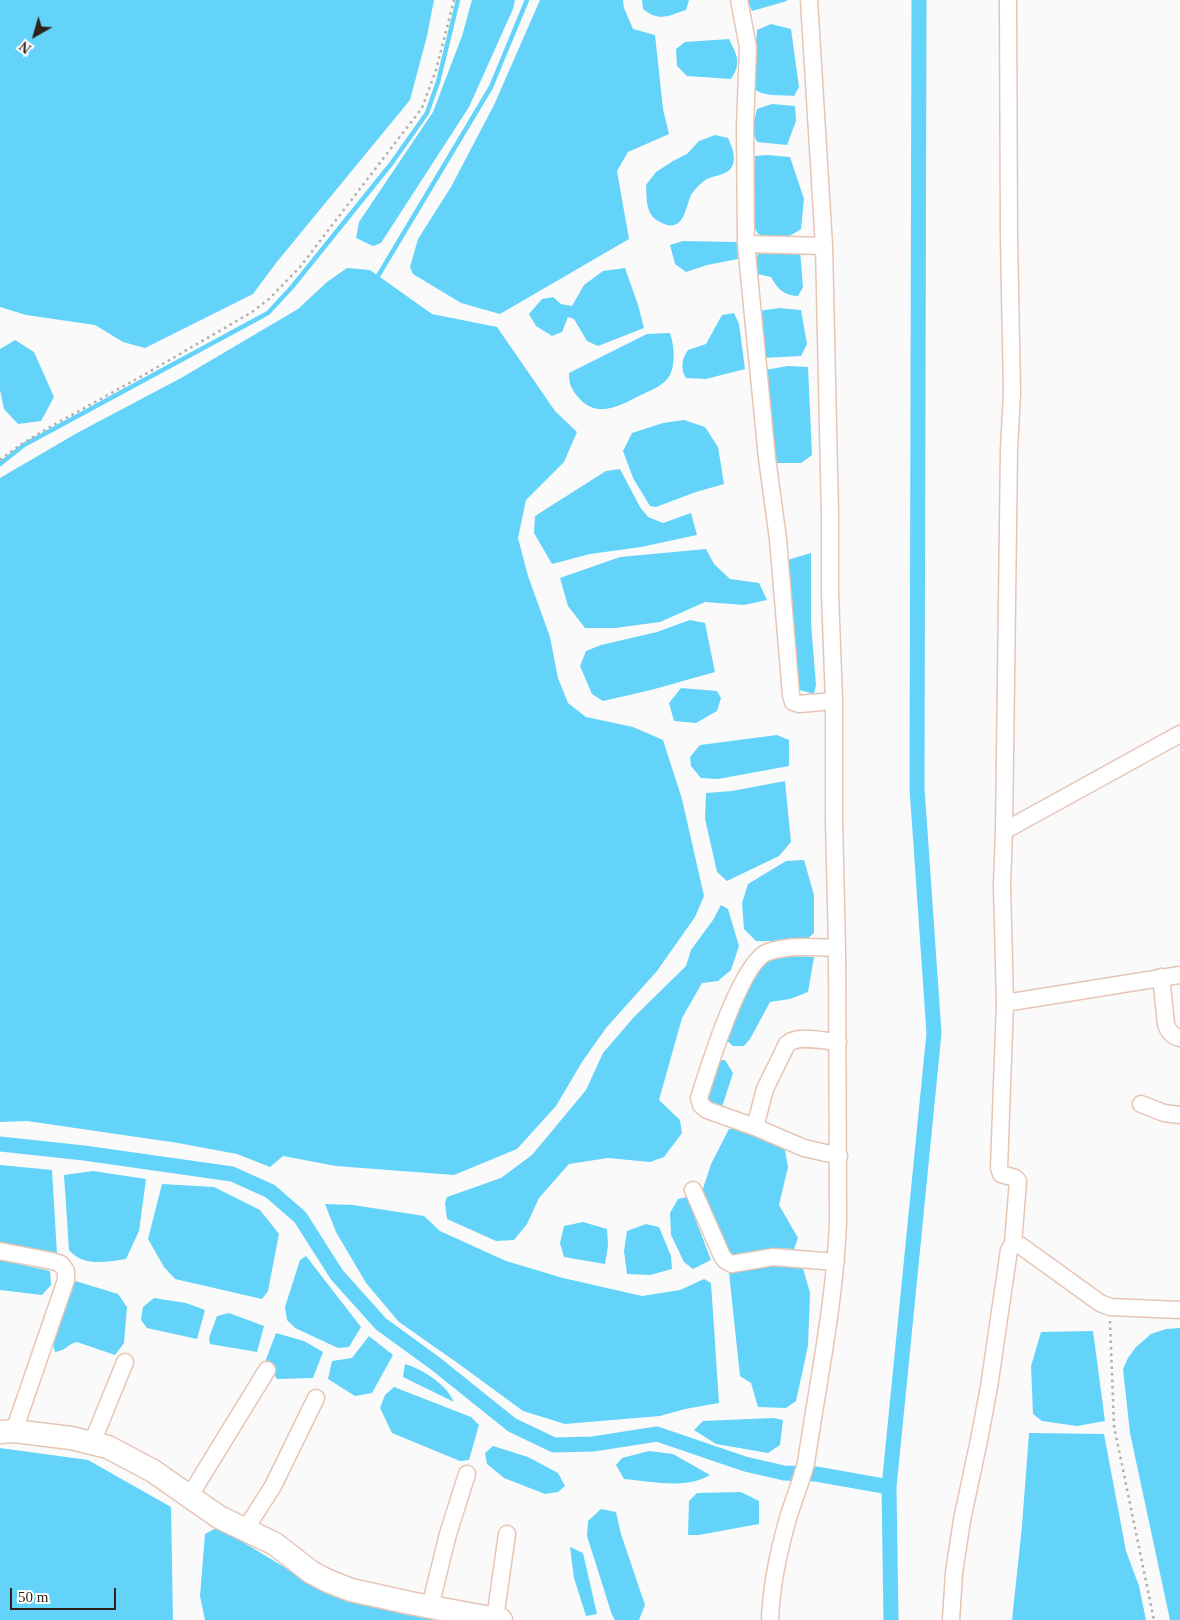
<!DOCTYPE html>
<html>
<head>
<meta charset="utf-8">
<style>
  body { margin:0 }
  #map { position:relative; width:1180px; height:1620px; overflow:hidden; background:#fafafa; font-family:"Times New Roman",serif }
  canvas { display:block }
  .north { position:absolute; left:10px; top:10px; width:50px; height:50px; -webkit-text-stroke:4px #fff; paint-order:stroke; rotate:218deg; font-size:14px; font-weight:700; line-height:20px; text-align:center; color:#2e221c }
  .north::after { content:''; display:block; margin:auto; width:18px; height:22px; background:#2e221c; clip-path:polygon(50% 0,100% 100%,50% 72%,0 100%) }
  .scale { position:absolute; left:10px; top:1588px; width:106px; height:22px; box-sizing:border-box; border:2px solid #2e221c; border-top:0; padding-left:6px; font-size:15px; line-height:18px; white-space:nowrap; color:#2e221c; -webkit-text-stroke:4px #fff; paint-order:stroke }
</style>
</head>
<body>
<div id="map">
<canvas width="1180" height="1620"></canvas>
<div class="north">N</div>
<div class="scale">50 m</div>
</div>
<script>
const context = document.querySelector('canvas').getContext('2d');
context.lineJoin = 'round';
function fill(path, color) { context.fillStyle = color; context.fill(path, 'evenodd'); }
function trace(path, color, width, dash) { context.strokeStyle = color; context.lineWidth = width; context.lineCap = dash ? 'butt' : 'round'; context.setLineDash(dash || []); context.stroke(path); }
fill(new Path2D(`
  M0 0H434L427 36 410 100 276 263 253 294 145 348 123 342 95 325 26 315 0 307Z
  M472 0H515L513 9 469 107 381 243 373 246 356 238 359 222 433 112 462 36Z
  M540 0H623L624 8 633 29 655 35 663 109 669 134 628 152 617 171 629 239 500 314 461 303 413 274 410 267 418 239 451 187 494 105Z
  M642 0H689L686 10C668 16 659 22 643 9Z
  M747 0H787V1L752 11Z
  M771 24 791 29 799 87 794 96C781 95 763 97 753 88L757 30Z
  M729 39C737 55 742 63 731 79L687 76 677 66 676 49 685 42Z
  M772 104 795 106 796 121 787 145 757 142 752 130 757 109Z
  M715 135 728 138C731 145 736 155 733 164 729 177 713 174 704 181 700 184 694 190 691 195 685 208 684 235 660 222 645 215 647 199 646 185L656 172 673 161 687 154 699 141Z
  M767 155 790 157 804 199 801 229C785 240 776 240 758 234L752 223 754 203 755 156Z
  M683 241 737 242 738 259 707 265 686 272 675 264 670 245Z
  M770 248 800 250 803 287 798 296C784 295 778 290 771 277L757 274 754 269 758 254Z
  M347 268 370 270 432 314 497 327 555 411 577 432 564 462 526 500 518 538 528 576 550 637 558 678 568 703 586 717 633 727 663 740 682 799 704 896 695 917 657 971 606 1028 582 1062 556 1106 517 1149 454 1175 336 1166 283 1156 270 1167 237 1154 178 1143 27 1121 0 1122V478L77 433 181 378 298 309 327 282Z
  M625 268 638 305 644 328 598 346 587 341 574 319 568 317 562 332 552 336 536 326 529 314 542 299 553 297 561 304 572 306 584 285 603 271Z
  M779 308 801 310 807 344 801 356 762 358 759 311Z
  M734 313 739 324 745 369 706 379 686 378C680 369 682 358 688 350L706 344 722 315Z
  M670 333C674 346 676 362 670 375 664 386 651 390 641 395 621 405 597 420 578 397 571 388 569 385 569 373L647 334Z
  M15 340 34 352 54 397 41 421 18 424 4 409 0 390V349Z
  M788 366 808 367 812 455 801 463H771L765 370Z
  M684 420 705 427 718 447 724 484 696 492 656 507 650 506 633 478 623 451 632 433 663 423Z
  M620 469 640 507 648 517 663 523 691 513 697 535 641 547 590 554 552 564 534 533 535 516 606 471Z
  M706 549 714 564 730 579 759 583 767 600 744 605 705 602 660 622 615 628H585L568 606 560 578 620 557Z
  M811 553V623L816 685 814 694 796 689 784 561Z
  M690 620 705 623 715 672 651 690 603 701 592 694 580 666 586 651 601 645 657 632Z
  M681 688 717 691 721 698 717 711 696 723 674 721 669 703Z
  M777 735 789 740V766L718 779 701 778 691 766 690 757 700 745Z
  M785 781 791 842 779 856 727 881 717 872 705 819 706 793 732 791Z
  M804 860 814 895V933L805 941H756L744 929 742 903 748 884 786 861Z
  M721 905 728 909 739 946 731 970 718 981 702 983 682 1018 659 1100 680 1120 682 1133 664 1157 650 1162 608 1158 569 1164 539 1198 527 1224 514 1240 496 1241 447 1219 445 1203 447 1197 501 1178 532 1155 586 1090 603 1053 634 1017 686 966 691 950 713 920Z
  M777 956 814 957 808 992 790 999 770 1002 750 1039 744 1046H733L724 1038 757 962Z
  M725 1060 733 1073 721 1110 703 1105 715 1061Z
  M746 1128 785 1150 788 1167 779 1205 798 1238 794 1249 775 1248 736 1254H726L699 1201 711 1164 729 1129Z
  M0 1165 52 1170 57 1254 0 1243Z
  M93 1171 146 1179 139 1231 126 1259C107 1262 83 1267 69 1250L64 1175Z
  M162 1184 214 1187 260 1210 279 1234 268 1291 262 1299 175 1279 164 1267 148 1239Z
  M687 1197 711 1260 693 1269 684 1262 671 1235 670 1213 678 1199Z
  M325 1204 353 1205 424 1216 440 1231 506 1261 563 1278 642 1296 680 1290 704 1279 711 1283 719 1403 685 1409 660 1416 565 1424 523 1411 459 1364 399 1322 366 1283 336 1232Z
  M583 1222 607 1229 608 1246 605 1264 564 1257 560 1243 564 1226Z
  M646 1224 659 1227 671 1256 672 1269 650 1275 627 1274 624 1251 627 1231Z
  M306 1256 361 1327 349 1347 338 1348 295 1328 287 1320 285 1307 300 1260Z
  M767 1258 801 1261 810 1293 808 1346 796 1401 786 1408 758 1407 751 1383 740 1376 729 1273Z
  M0 1260 50 1271 51 1285 42 1295 0 1290Z
  M72 1280 118 1294 127 1307 124 1343 115 1355 77 1342C67 1344 68 1350 55 1352L52 1341Z
  M154 1298 186 1303 205 1310 197 1339 147 1328 141 1320 143 1307Z
  M229 1313 264 1326 257 1352 210 1344 209 1338 217 1316Z
  M1180 1328V1620H1170L1130 1433 1123 1369 1128 1358 1136 1347 1151 1334 1166 1329Z
  M1093 1331 1105 1421 1077 1426 1042 1421 1033 1414 1031 1366 1041 1332Z
  M276 1333 304 1341 323 1352 313 1378 277 1379 265 1362Z
  M369 1336 393 1355 372 1393 355 1396 328 1379 332 1361 352 1358Z
  M405 1364C424 1370 446 1384 454 1402L403 1377Z
  M394 1387 471 1417 479 1425 469 1460 460 1461 392 1433 380 1408 385 1395Z
  M773 1418 783 1420 780 1445 768 1453 716 1444 694 1430 703 1421Z
  M1029 1433 1104 1434 1126 1551 1139 1586 1146 1620H1012L1022 1526Z
  M493 1446 528 1457 558 1473 565 1486 558 1492 545 1494 504 1478 487 1464 485 1453Z
  M0 1448 88 1460 171 1507 173 1620H0Z
  M649 1451 673 1454 710 1475C685 1490 651 1481 624 1479L616 1465 622 1458Z
  M741 1492 759 1501V1524L699 1535H688L689 1501 697 1493Z
  M601 1509 616 1512 621 1534 645 1605 639 1620H615L612 1615 587 1536 588 1521Z
  M218 1527 332 1596 438 1620H205L200 1596 205 1534Z
  M570 1547 583 1553 597 1614 586 1616 574 1578Z`), '#63d3f9');
trace(new Path2D(`
  M378 276 491 87 527 0
  M0 464 24 445 268 313 292 287 391 164 427 113 438 82 458 0`), '#63d3f9', 4.5);
trace(new Path2D(`
  M0 1144 84 1153 232 1174 270 1191 300 1217 337 1275 381 1324 436 1364 512 1425 554 1445 593 1444 657 1434 745 1464 784 1473 816 1474 889 1487
  M891 1620 889 1487 934 1033 917 788 919 0`), '#63d3f9', 15);
const street = new Path2D(`
  M739 0 748 47 745 127 746 244 767 458 778 539 791 695 793 702 799 704 834 701
  M1008 0 1009 237 1012 393 1009 449 1004 831 1002 885 1005 1003 999 1168 1001 1174 1015 1178 1018 1181 1013 1244
  M746 244 824 246
  M1004 831 1180 734
  M837 948C815 947 789 945 768 952 741 961 708 1070 699 1098L701 1105 707 1110 755 1127 804 1148 839 1156
  M1161 977 1166 1024C1168 1031 1172 1036 1180 1038
  M1005 1003 1180 975
  M1141 1104 1164 1113 1180 1115
  M755 1127 765 1089 787 1044C798 1034 823 1041 838 1042
  M693 1190 722 1256 726 1261 732 1264 773 1257 836 1262
  M0 1251 52 1261 61 1264 66 1271V1280L14 1431
  M92 1443 125 1362
  M189 1497 267 1370
  M245 1530 273 1486 316 1398
  M430 1607 448 1534 467 1474
  M495 1619 507 1534
  M770 1620C771 1586 779 1550 788 1518 794 1499 801 1482 806 1463 818 1382 835 1302 838 1221L837 948 834 819V701L830 593V516L824 246 809 0
  M951 1620 954 1573 962 1520 979 1440 989 1387 1009 1250 1013 1244 1021 1246 1100 1303 1110 1307 1180 1310`);
const secondary = new Path2D(`
  M0 1432 14 1431 71 1438 108 1447 153 1471 219 1517 275 1544 311 1572 328 1581 351 1590 410 1603 501 1620`);
trace(street, '#e6c5b5', 19);
trace(secondary, '#e6c5b5', 25);
trace(new Path2D(`
  M0 460 20 445 50 427 142 376 252 312 269 299 300 267 422 108 436 70 454 0
  M1110 1321 1114 1426 1154 1620`), '#b2aeab', 2.5, [2.5, 4]);
trace(street, '#fff', 16);
trace(secondary, '#fff', 22);
</script>
</body>
</html>
